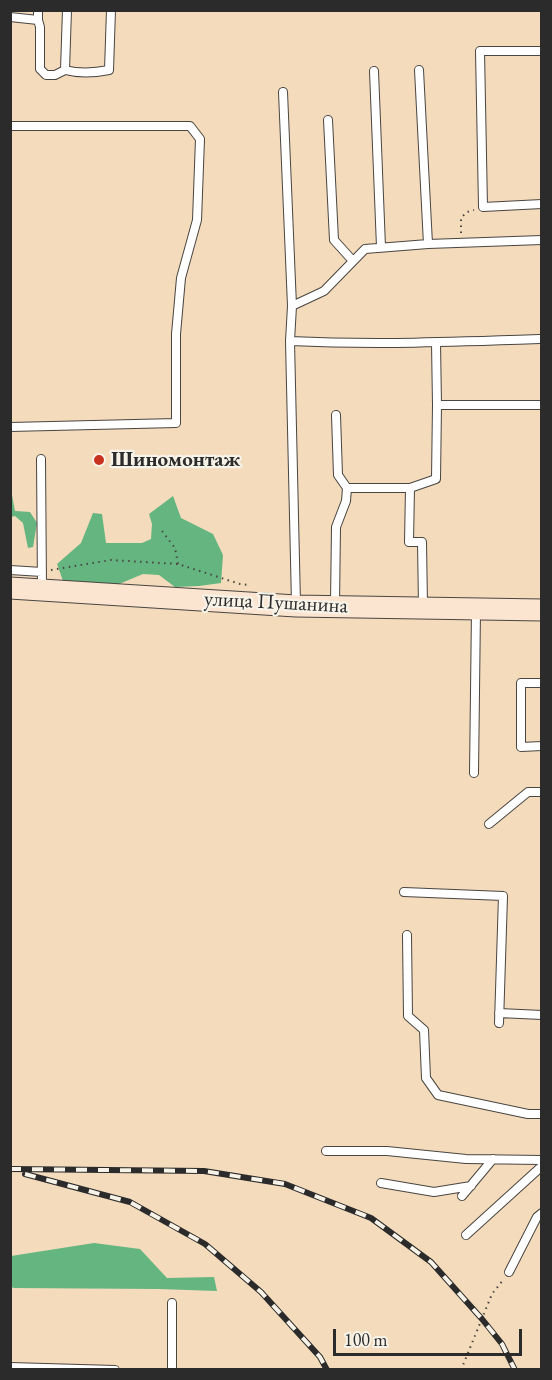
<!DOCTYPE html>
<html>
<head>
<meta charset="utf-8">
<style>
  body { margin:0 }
  #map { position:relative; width:552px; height:1380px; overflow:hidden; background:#f3dbbb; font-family:"EB Garamond",serif }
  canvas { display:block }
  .frame { position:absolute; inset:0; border:12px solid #2b2b2b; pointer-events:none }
  .scale { position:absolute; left:333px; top:1329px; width:189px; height:27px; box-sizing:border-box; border:3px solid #2b2b2b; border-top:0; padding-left:8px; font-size:18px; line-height:21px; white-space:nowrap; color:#2b2b2b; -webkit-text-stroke:4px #f7f3e8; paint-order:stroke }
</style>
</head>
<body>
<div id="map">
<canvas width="552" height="1380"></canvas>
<div class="frame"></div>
<div class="scale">100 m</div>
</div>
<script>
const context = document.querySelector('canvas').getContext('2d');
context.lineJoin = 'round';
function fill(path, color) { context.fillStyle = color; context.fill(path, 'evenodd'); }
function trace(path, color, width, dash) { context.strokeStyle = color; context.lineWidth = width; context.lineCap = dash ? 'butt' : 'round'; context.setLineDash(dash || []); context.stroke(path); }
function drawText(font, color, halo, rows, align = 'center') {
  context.font = font + ' "EB Garamond",serif'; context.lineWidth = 4.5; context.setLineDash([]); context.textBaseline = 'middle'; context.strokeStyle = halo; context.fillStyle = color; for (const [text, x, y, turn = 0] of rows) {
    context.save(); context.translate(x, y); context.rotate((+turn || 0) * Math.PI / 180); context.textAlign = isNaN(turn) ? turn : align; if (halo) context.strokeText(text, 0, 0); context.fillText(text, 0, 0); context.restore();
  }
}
fill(new Path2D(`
  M11 493 12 495 15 511 30 512 37 523 33 547 28 548 23 523 15 516 11 517Z
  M173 496 181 518 213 534 223 555 221 583 199 586 175 587 159 575 143 574 119 584 63 581 57 564 81 543 93 513 102 514 106 543H142L151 539 152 524 149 514Z
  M94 1243 140 1249 167 1278 214 1277 217 1291 159 1289 14 1288 11 1287V1256Z`), '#64b580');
const lane = new Path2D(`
  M10 17 38 20V10
  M38 20 40 27V69L46 75H55L65 70 67 10
  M542 51H480L483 207 542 204
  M65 70C80 74 94 73 109 70L111 10
  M419 70 428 244
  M374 71 381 247
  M283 92 292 306 290 341 296 604
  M328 120 334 240 353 261
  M10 126H190L200 139 197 220 181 278 176 334V423L10 427
  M292 306 324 291 365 249 428 244 542 240
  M290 341C374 345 457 342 542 339
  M436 343 437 405H542
  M41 459 42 588
  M347 488H410L409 542H422L423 606
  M410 488 436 479 437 405
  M10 570 42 572
  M335 604 336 527 346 501 347 488 338 475 336 415
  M542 683H521V747L542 746
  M474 773 476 610
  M489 824 528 792H542
  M404 892 503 896 499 1023
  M407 935 408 1016 424 1030 426 1078 438 1095 528 1114H542
  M499 1013 542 1015
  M326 1151H387L466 1159 542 1160
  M381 1183 434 1192 471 1186
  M462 1196 493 1159
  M466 1235 542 1166
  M509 1272 537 1217 542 1213
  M10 1367 115 1370
  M172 1370V1303`);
const secondary = new Path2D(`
  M10 588 296 606 542 610`);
trace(lane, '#494541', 10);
trace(secondary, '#494541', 23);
trace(new Path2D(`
  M461 233V218L467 212 474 210
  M162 531 175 548 178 564
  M51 570 111 560 178 564 240 584 248 585
  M461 1370 492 1294 503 1280`), '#494541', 2, [1.5, 4.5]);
trace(lane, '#fff', 8);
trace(secondary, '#fce5d0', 21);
const rail = new Path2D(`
  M10 1169 204 1171 285 1184 371 1218 431 1262 482 1319 502 1344 515 1370
  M25 1174 130 1202 205 1244 261 1292 320 1357 327 1370`);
trace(rail, '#2b2b2b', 6);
trace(rail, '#f7f3e8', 4, [11]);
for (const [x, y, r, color] of [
  [99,460,6,"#c8321e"]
]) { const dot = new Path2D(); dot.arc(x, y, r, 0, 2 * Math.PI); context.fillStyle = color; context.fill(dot); trace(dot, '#f7f3e8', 2); }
drawText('bold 21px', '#2b2b2b', '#f7f3e8', [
  ["Шиномонтаж",111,460]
], 'left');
drawText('21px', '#2b2b2b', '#f7f3e8', [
  ["улица Пушанина",276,603,3]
]);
</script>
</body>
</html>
